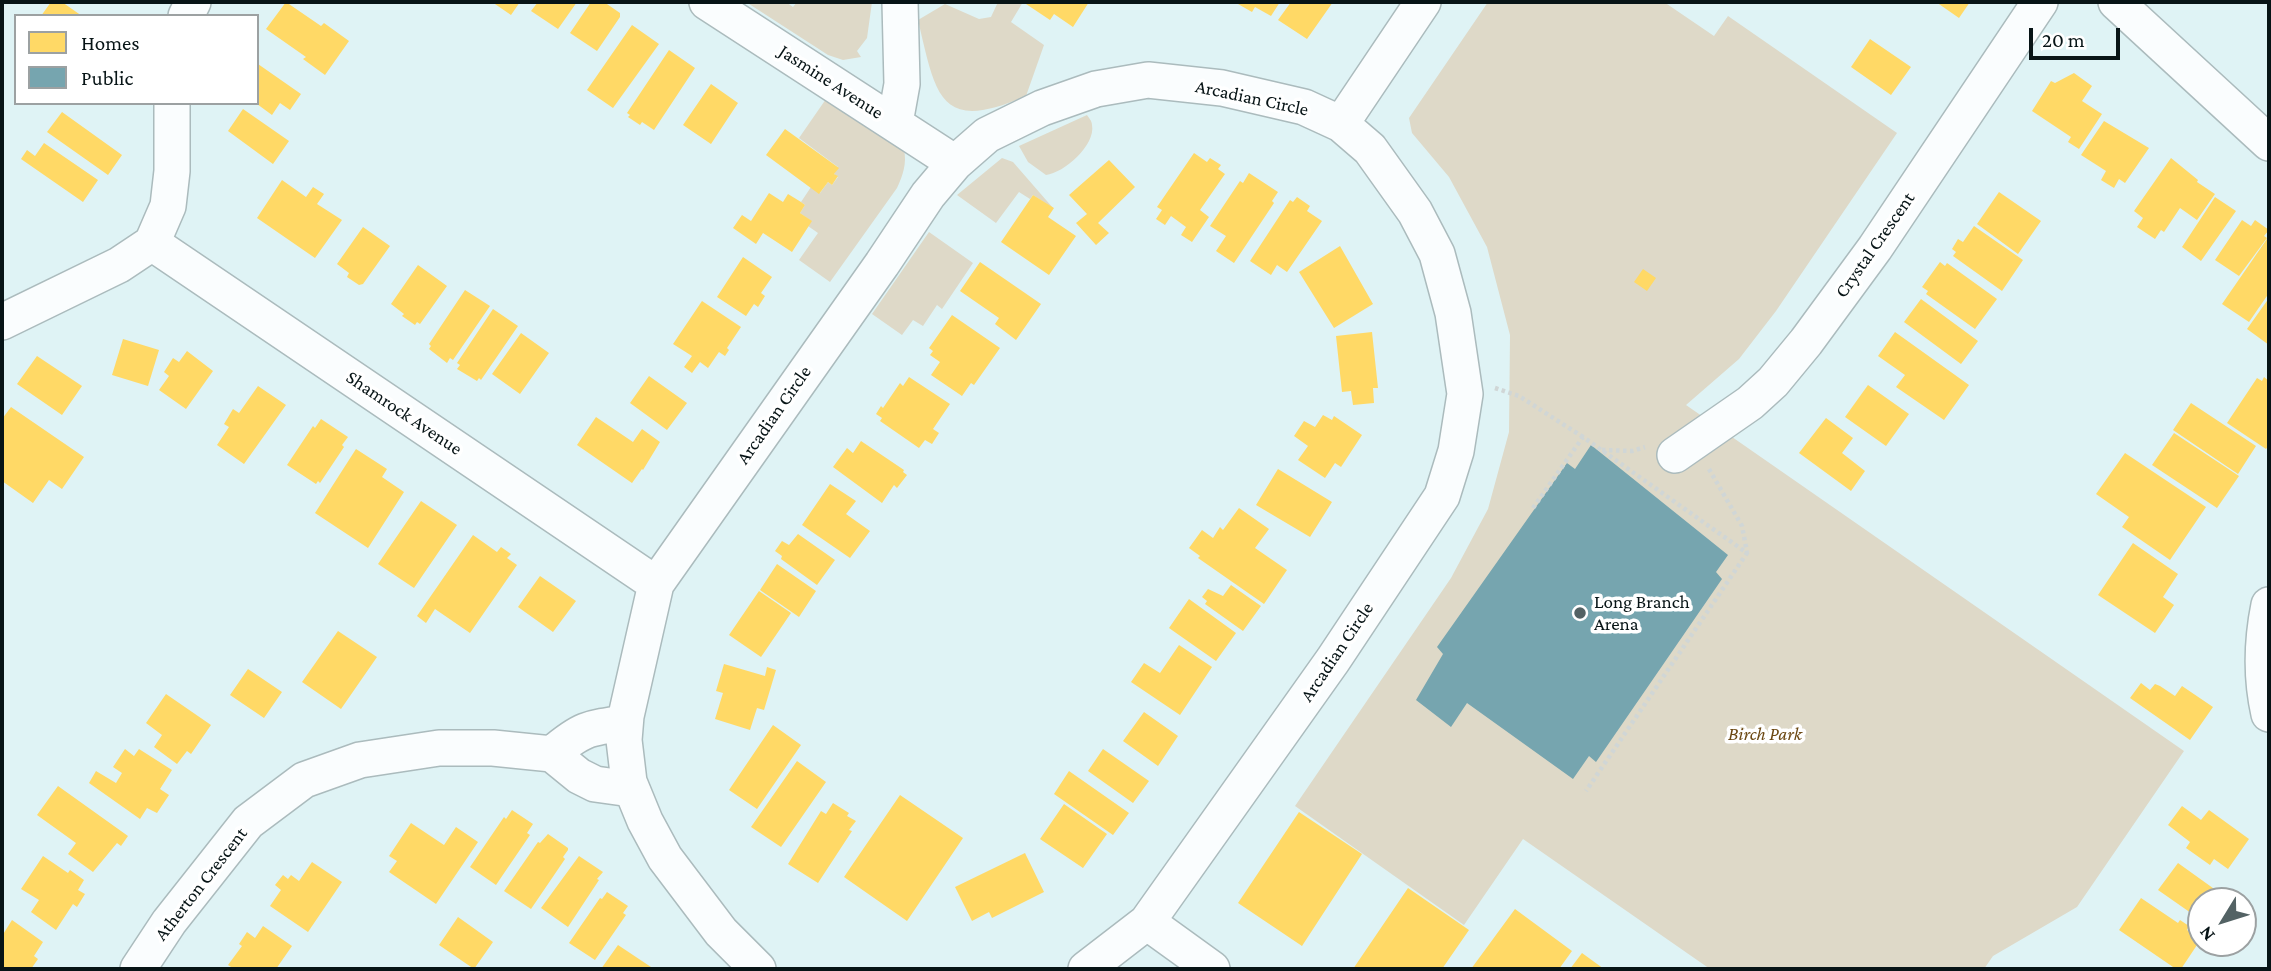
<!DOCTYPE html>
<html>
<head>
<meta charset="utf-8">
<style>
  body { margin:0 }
  #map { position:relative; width:2271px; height:971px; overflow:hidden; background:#dff3f5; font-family:"Crimson Pro",serif }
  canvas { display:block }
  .frame { position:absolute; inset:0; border:4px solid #071416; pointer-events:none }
  .legend { position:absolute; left:14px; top:14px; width:245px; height:91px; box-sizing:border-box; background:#fff; border:2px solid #9ca1a2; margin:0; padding:9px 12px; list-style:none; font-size:21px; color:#071416 }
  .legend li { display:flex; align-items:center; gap:14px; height:35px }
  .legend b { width:35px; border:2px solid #9ca1a2 }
  .north { position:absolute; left:2187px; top:887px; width:70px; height:70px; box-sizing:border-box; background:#fff; border:2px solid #9ca1a2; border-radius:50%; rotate:232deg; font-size:19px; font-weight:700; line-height:28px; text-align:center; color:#071416 }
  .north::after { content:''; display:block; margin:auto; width:24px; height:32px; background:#536264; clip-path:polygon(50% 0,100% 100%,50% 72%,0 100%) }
  .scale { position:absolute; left:2029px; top:28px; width:91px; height:32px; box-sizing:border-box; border:4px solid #071416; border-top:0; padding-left:9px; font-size:21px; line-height:24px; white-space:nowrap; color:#071416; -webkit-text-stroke:5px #fff; paint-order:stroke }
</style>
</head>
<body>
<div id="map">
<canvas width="2271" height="971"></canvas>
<div class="frame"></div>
<ul class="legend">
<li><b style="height:19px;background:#ffd966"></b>Homes</li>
<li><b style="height:19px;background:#76a5af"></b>Public</li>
</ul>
<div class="north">N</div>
<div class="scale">20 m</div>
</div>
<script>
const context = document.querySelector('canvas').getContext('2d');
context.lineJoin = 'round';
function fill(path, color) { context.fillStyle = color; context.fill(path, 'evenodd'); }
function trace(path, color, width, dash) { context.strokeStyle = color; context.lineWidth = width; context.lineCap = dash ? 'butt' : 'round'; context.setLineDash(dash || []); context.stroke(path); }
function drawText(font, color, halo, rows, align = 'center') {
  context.font = font + ' "Crimson Pro",serif'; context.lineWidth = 7; context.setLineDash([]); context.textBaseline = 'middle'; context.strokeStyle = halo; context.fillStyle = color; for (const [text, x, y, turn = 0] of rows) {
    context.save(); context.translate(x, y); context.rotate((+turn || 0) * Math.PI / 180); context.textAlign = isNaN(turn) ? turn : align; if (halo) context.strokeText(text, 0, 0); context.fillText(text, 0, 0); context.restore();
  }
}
fill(new Path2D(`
  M746 2H786L793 7 797 2H872L867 38 857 51 861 57 843 60 828 55Z
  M998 2H1023L1011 22 1044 45 1026 96C939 134 936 96 918 20L945 4 979 19 991 17Z
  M1488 2H1664L1714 36 1728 16 1897 133 1776 311 1739 359 1686 405 2184 751 2077 907 1993 956 1984 969H1710L1523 839 1464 925 1295 806 1451 578 1488 509 1509 432 1510 335 1487 247 1449 177 1412 133 1409 118Z
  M826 99 904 150C907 163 903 175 897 188L830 282 799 260 818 233 808 226 811 221 800 213 805 205 801 202 811 187 820 193 828 182 832 185 838 177 834 174 838 167 799 138Z
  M1087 115C1089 118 1092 121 1092 125 1096 145 1064 173 1046 175L1028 162 1019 146Z
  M1002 158 1013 162 1053 208 1033 195 1030 199 1019 192 996 223 957 195Z
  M929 232 973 263 942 309 937 305 923 326 913 320 902 335 872 314Z`), '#ded9c8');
fill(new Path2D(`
  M51 2H62L82 16H41Z
  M286 2 321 26 324 23 349 41 325 75 303 59 306 57 266 29Z
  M492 2H520L511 15Z
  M538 2H577L558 29 531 11Z
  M591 2H604L620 13V17L597 51 570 33Z
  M1023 2H1089L1073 27 1054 14 1050 20Z
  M1239 2H1280L1271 16 1255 7 1252 12 1238 4Z
  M1291 2H1333L1307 39 1278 20Z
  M1936 2H1970L1959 18Z
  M632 25 659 44 613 108 587 90Z
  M1870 39 1911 67 1891 95 1851 67Z
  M669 50 695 68 654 130 642 122 640 125 628 117 630 115 627 113Z
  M258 64 301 94 290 110 280 103 272 115 257 104Z
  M2074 73 2092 86 2082 101 2102 114 2079 149 2068 142 2071 137 2032 111 2051 81 2055 83Z
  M711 84 738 103 711 144 683 125Z
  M243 109 289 141 273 164 228 131Z
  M62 112 122 155 108 175 47 132Z
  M2104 121 2149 148 2125 183 2119 179 2114 188 2101 180 2106 171 2081 155Z
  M785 129 839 168 834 174 838 176 832 185 828 182 819 194 766 155Z
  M44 143 98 180 83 202 21 159 27 150 35 156Z
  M1194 153 1207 162 1210 158 1221 165 1218 169 1225 174 1200 210 1209 217 1192 242 1181 235 1186 227 1171 216 1165 225 1156 219 1162 210 1157 207Z
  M2171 158 2198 180 2197 182 2215 194 2197 220 2180 208 2164 232 2161 230 2155 239 2137 227 2143 218 2134 211Z
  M1109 160 1135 187 1098 223 1109 233 1096 245 1076 223 1087 214 1069 195Z
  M1249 173 1278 192 1272 201 1274 203 1234 263 1216 251 1226 236 1210 226 1240 181 1243 183Z
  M282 180 306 197 313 187 324 194 317 204 342 220 315 258 257 218Z
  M1999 192 2041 221 2018 254 1977 224Z
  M769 193 783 202 788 194 801 202 805 205 800 213 812 221 792 252 763 233 756 244 733 228 742 215 751 221Z
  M1033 195 1054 208 1048 217 1076 236 1049 275 1001 242Z
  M1297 197 1310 206 1307 211 1322 221 1287 272 1277 265 1271 275 1250 261 1290 200 1293 202Z
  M2215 197 2236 211 2201 261 2182 247Z
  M2242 220 2251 226 2255 220 2269 230 2264 236 2267 238 2239 276 2215 260Z
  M1974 226 2023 260 2002 291 1953 256 1956 252 1952 249 1958 239 1963 242Z
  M363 227 390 246 363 284 359 285 347 277 349 273 337 264Z
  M2269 236V293L2249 322 2222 304Z
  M1340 246 1373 304 1334 328 1299 272Z
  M743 257 772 277 761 293 765 296 758 307 754 304 746 316 717 297Z
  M980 262 1041 304 1016 340 995 324 999 318 960 291Z
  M1940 262 1945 266 1947 263 1997 299 1975 329 1926 294 1928 291 1922 287Z
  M418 265 447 286 420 324 417 322 415 325 402 316 404 314 391 304Z
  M1643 269 1656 278 1647 291 1634 282Z
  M465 290 490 306 453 360 450 358 447 363 429 349 431 346 429 344Z
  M2269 298V345L2247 329Z
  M1921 299 1978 341 1961 364 1904 322Z
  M702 301 741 327 727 348 729 350 725 356 719 352 708 368 700 362 692 373 684 367 692 356 673 344Z
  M493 309 518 326 481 380 479 378 477 381 457 369 460 365 457 363Z
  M952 315 1000 348 974 385 971 383 962 396 931 375 940 362 930 355 933 351 929 348Z
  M1372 332 1378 388H1373L1374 403 1353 405 1351 391 1342 392 1336 336Z
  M1895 332 1969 385 1944 420 1896 387 1905 375 1878 356Z
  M521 333 549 353 520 394 492 374Z
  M123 339 159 350 148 386 112 375Z
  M187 351 213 371 186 409 159 390 169 376 164 372 173 358 179 362Z
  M37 356 82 386 62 415 17 384Z
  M649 376 687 403 667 430 630 403Z
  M909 377 950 404 933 429 939 433 932 444 925 440 919 448 880 421 882 418 876 414 881 406 883 408 900 383 903 386Z
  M2264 377 2269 381V445L2266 449 2227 423 2257 378 2262 381Z
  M1868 385 1909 414 1886 446 1845 417Z
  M258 386 286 405 244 464 217 445 229 427 224 424 233 409 239 413Z
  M2191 403 2256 446 2238 474 2173 430Z
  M11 407 84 457 62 489 49 480 33 503 2 481V419Z
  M1323 415 1332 420 1334 416 1362 435 1341 467 1335 463 1325 478 1298 460 1308 446 1294 436 1304 421 1315 427Z
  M596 417 633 442 642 429 660 442 643 470 642 469 632 483 577 445Z
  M1826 418 1853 438 1842 453 1865 471 1851 491 1799 453Z
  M321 419 348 437 342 445 344 447 320 483 318 481 316 484 287 465 313 426 315 428Z
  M2174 433 2239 476 2217 508 2152 465Z
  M861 441 904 470 903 472 907 475 897 488 894 485 882 503 833 467 847 448 853 453Z
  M356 449 387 469 382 477 404 492 368 548 315 513Z
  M2125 453 2206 507 2170 560 2122 527 2129 517 2096 494Z
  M1278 469 1332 502 1310 537 1256 505Z
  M830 484 856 501 846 514 870 531 850 558 802 525Z
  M421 501 457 525 414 588 378 564Z
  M1239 508 1269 529 1255 548 1287 570 1264 604 1198 558 1200 556 1189 548 1202 530 1213 538 1220 527 1223 530Z
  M798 534 835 560 817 585 781 559 782 556 775 551 782 541 789 545Z
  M473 535 497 552 501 547 511 554 507 558 517 565 470 633 435 609 426 623 417 616Z
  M2133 543 2178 574 2163 597 2174 605 2155 633 2098 595Z
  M777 564 816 591 799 617 760 590Z
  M540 576 576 601 553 632 518 607Z
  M1231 585 1261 606 1243 631 1205 604 1207 601 1202 597 1208 589 1223 596Z
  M759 591 791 613 761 657 729 635Z
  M1189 599 1236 633 1216 661 1169 628Z
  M338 631 377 657 341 709 302 682Z
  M1179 645 1212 667 1180 715 1131 682 1144 663 1160 673Z
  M724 664 765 676 767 667 776 670 764 710 757 708 750 730 715 719 723 693 716 691Z
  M248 669 282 692 264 718 230 695Z
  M2141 683 2150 690 2155 684 2160 686 2175 696 2182 686 2213 707 2190 740 2130 698Z
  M166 694 211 725 191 754 187 751 177 764 154 747 162 735 146 723Z
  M1144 712 1178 736 1158 766 1123 741Z
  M773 725 801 745 757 809 729 790Z
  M125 749 134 756 139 749 172 770 160 789 169 795 157 813 147 808 140 819 89 783 96 771 116 783 122 773 113 767Z
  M1103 749 1149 781 1133 803 1088 771Z
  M797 761 826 782 781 847 751 827Z
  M1069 771 1129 813 1113 835 1054 794Z
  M58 786 128 836 121 846 117 843 93 872 68 854 76 843 37 815Z
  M900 795 963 838 907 921 844 877Z
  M833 803 849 813 847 816 856 821 849 830 852 831 818 883 788 864 821 811 826 814Z
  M1064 804 1107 834 1083 868 1040 839Z
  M2182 806 2201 820 2209 810 2249 839 2228 869 2214 859 2210 865 2186 848 2190 842 2168 825Z
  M512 810 533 824 527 833 530 835 496 885 470 867 504 817 506 819Z
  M1299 812 1362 854 1302 946 1238 903Z
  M411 823 444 845 456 827 478 842 436 904 389 872 397 861 389 856Z
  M548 834 568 848V850L563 857 565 859 531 909 504 891 538 842 540 843Z
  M1025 853 1044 892 992 918 989 912 972 921 955 887Z
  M43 856 68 873 70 870 84 880 78 890 85 894 77 907 73 904 56 930 31 912 39 900 21 889Z
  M579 856 603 872 597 879 599 880 568 927 541 908Z
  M312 862 342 882 308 932 270 906 281 890 275 885 283 875 288 879 291 875 299 881Z
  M2178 863 2231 901H2201V920L2158 890Z
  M1408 888 1469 930 1442 969H1353Z
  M607 892 628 906 623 913 626 915 595 960 569 943 600 898 602 899Z
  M2141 898 2178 923 2180 920 2189 926 2187 930 2201 939 2181 969H2176L2119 930Z
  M1515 909 1572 951 1559 969H1471Z
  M458 917 493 942 474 969 439 945Z
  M12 920 43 942 34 956 38 959 31 969H2V936Z
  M263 926 292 946 276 969H234L228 965 242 946 239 944 247 932 255 938Z
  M618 945 654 969H601Z
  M1582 953 1604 969H1570Z`), '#ffd966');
fill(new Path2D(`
  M1591 445 1728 555 1716 572 1722 579 1596 762 1589 756 1573 779 1467 703 1451 727 1416 700 1443 654 1437 647 1567 463 1575 469Z`), '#76a5af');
const street = new Path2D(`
  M707 2 955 163
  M2116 2 2269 143
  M186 16 193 2
  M895 123 902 84 900 2
  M1341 124 1423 2
  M152 243 656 584
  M2 322 119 265 152 243 168 206 172 171V103
  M1675 455 1750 403 1773 382 1806 342 1875 248 2040 2
  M2269 605C2262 640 2261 679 2269 714
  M552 754C581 729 588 728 625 723
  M1147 922 1212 969
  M138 969 169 922 248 822 304 780 360 760 439 748H493L552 754 579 776 595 784 631 789
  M758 969 721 932 665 858 645 821 629 782 624 740 626 716 656 584 882 264 928 195 955 163 987 135 1042 108 1096 89 1148 80 1222 88 1304 107 1341 124 1370 149 1415 212 1437 254 1453 313 1465 394 1456 451 1442 496 1333 660 1147 922 1086 969`);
trace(street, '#abbbbd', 38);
trace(new Path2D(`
  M1495 388 1519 396 1583 437
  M1602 450 1632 451 1645 447
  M1709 469 1742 526 1747 552
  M1533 508 1583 437 1747 553 1586 791`), '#d0d6d6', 4.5, [3.5, 3.5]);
trace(street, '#fafdfe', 35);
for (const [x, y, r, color] of [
  [1580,613,7,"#536264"]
]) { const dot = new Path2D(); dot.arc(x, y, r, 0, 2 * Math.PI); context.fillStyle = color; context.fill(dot); trace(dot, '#fff', 2.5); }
drawText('19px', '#071416', '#fff', [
  ["Jasmine Avenue",831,82,33],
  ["Arcadian Circle",1252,98,12],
  ["Crystal Crescent",1875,245,-55],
  ["Shamrock Avenue",404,413,34],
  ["Arcadian Circle",774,415,-55],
  ["Arcadian Circle",1337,652,-56],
  ["Atherton Crescent",201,884,-52]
]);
drawText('19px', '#071416', '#fff', [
  ["Long Branch",1594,602],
  ["Arena",1594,624]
], 'left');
drawText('italic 19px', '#6b4711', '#fff', [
  ["Birch Park",1765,734]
]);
</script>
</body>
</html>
